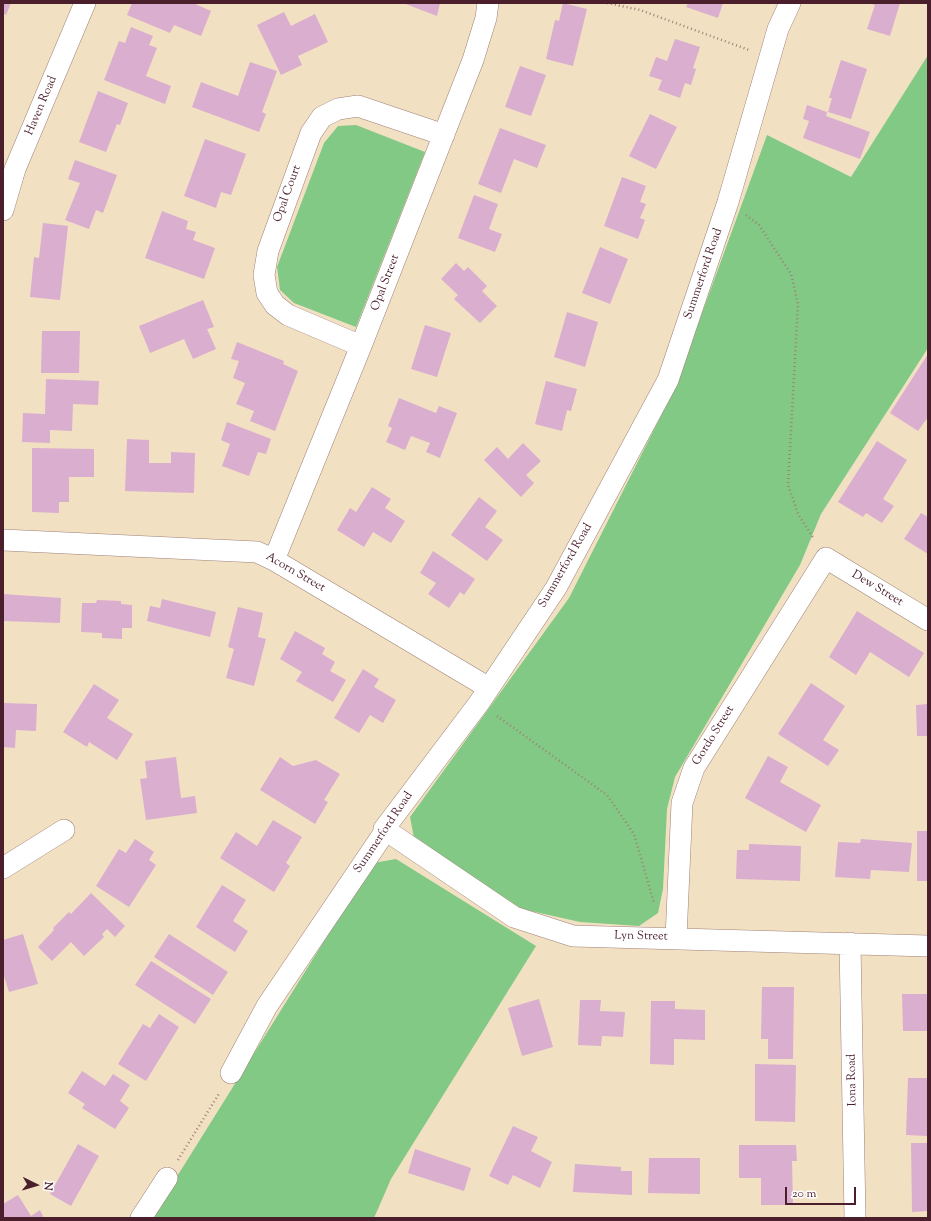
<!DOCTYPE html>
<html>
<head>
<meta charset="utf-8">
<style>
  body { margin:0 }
  #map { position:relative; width:931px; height:1221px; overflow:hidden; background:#f2e0c3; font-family:"Sorts Mill Goudy",serif }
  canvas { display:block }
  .frame { position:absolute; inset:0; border:4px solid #4a1f2b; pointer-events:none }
  .north { position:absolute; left:16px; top:1165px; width:40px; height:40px; -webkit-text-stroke:3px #fff; paint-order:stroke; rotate:95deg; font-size:11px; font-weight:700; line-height:16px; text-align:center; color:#4a1f2b }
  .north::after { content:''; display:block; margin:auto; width:14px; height:18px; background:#4a1f2b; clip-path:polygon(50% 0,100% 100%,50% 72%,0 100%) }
  .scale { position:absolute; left:785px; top:1187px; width:71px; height:18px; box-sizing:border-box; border:2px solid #4a1f2b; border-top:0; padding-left:5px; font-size:12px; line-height:14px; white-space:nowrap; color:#4a1f2b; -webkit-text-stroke:3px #fff; paint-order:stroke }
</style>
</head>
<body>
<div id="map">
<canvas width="931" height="1221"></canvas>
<div class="frame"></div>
<div class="north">N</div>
<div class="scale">20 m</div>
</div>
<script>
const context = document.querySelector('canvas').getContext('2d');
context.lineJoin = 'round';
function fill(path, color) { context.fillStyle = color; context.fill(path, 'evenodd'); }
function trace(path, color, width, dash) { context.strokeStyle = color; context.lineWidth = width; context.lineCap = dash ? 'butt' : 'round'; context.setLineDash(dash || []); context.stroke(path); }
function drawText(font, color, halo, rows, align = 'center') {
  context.font = font + ' "Sorts Mill Goudy",serif'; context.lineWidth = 3; context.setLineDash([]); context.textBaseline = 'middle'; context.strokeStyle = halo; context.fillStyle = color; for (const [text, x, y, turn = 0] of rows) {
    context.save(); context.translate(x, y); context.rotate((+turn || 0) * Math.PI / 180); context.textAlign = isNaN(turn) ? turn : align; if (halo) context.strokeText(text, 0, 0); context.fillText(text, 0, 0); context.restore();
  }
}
fill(new Path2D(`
  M928 55V348L821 514 800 565 675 777 667 809 663 889 658 913 639 926 580 922 522 909 415 843 410 817 569 598 674 390 767 135 851 177Z
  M356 125 425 152 356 327 294 303 280 290 277 267 324 143 338 126Z
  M396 859 536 946 391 1179 374 1218H151L373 863Z`), '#82c985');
fill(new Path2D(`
  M3 3H11L6 15 3 13Z
  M132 3H193L211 11 201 36 174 25 170 33 127 15Z
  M403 3H440L437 16Z
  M563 3 587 9 573 66 546 59 555 20 559 21Z
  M688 3H723L718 18 686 7Z
  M869 3H900L890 36 867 29 875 5Z
  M284 12 291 26 315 14 328 42 298 56 302 65 281 75 257 25Z
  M131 27 153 36 149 45 157 48 146 76 171 86 165 104 104 80 119 41 125 43Z
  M675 39 700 47 693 68 696 69 691 85 685 83 680 98 658 90 662 80 649 76 656 57 667 61Z
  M841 60 867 69 851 119 828 112 832 98H829Z
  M250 62 277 71 262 112 266 114 259 132 192 107 201 82 238 96Z
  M520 66 546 75 531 116 505 107Z
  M98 91 128 103 120 125 117 124 106 152 79 142Z
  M807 105 827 112 826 116 870 132 860 159 803 138 809 121 803 119Z
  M650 114 677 127 656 169 629 156Z
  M500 128 546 145 537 168 514 159 501 193 478 184Z
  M205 139 246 154 231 195 221 192 216 208 184 196Z
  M75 160 117 175 103 213 96 210 89 229 65 220 80 183 68 179Z
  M622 177 646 186 640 202 646 204 640 218 645 220 638 239 604 226Z
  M474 195 498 204 489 229 502 234 495 252 458 238Z
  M162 211 188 221 186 229 196 232 193 240 215 248 204 279 145 258Z
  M43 223 68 226 60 300 30 297 34 257 39 258Z
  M600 247 628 259 610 304 582 293Z
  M456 263 464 271 468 267 487 286 482 291 497 306 480 323 454 299 458 295 441 279Z
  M203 300 214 327 207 329 216 349 193 359 184 339 150 353 139 326Z
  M567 312 598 322 585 367 554 357Z
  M425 325 451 333 437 377 411 369Z
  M42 331H80L79 373H41Z
  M237 342 284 361 283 364 298 371 275 431 250 421 254 411 236 404 245 383 233 378 239 361 231 359Z
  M928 354V417L918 431 890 413Z
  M46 379 99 381 98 405 73 404 72 431 50 430V443L22 442 23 413 45 414Z
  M546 381 577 389 571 411 567 410 562 431 535 424Z
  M399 398 436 413 439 406 457 413 440 458 426 452 430 443 411 436 405 450 386 442 392 428 388 426Z
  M227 422 271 439 266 454 258 452 249 476 222 466 230 444 221 440Z
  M127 439 149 440V463H171V452L195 453 194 493 125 491Z
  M877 441 907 460 883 499 894 506 882 523 866 513 863 517 838 502Z
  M523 443 541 461 526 475 534 483 521 497 484 460 497 447 508 459Z
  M32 448 94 449V477H69V502H59V513L32 512Z
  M372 487 391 499 385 508 405 521 391 543 373 532 364 547 337 530 350 508 356 512Z
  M479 497 497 511 485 527 503 540 487 561 451 535Z
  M921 513 928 517V554L904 539Z
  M433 551 475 579 464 595 460 592 449 608 428 594 436 583 420 573Z
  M3 594 61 598 60 623 3 621Z
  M162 599 216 612 210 637 147 621 150 606 160 608Z
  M97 600 121 601V604L132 605V628H122V639L102 638V633L81 632 82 603H96Z
  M238 607 263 613 258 637 266 639 254 686 226 678 234 649 228 647Z
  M857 611 924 653 909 677 870 652 856 675 829 657Z
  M295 631 325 648 322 654 335 662 330 671 346 680 333 702 296 681 302 672 280 659Z
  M363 669 379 679 374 687 396 700 383 723 370 715 359 733 334 718Z
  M811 683 845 706 823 740 839 750 828 766 778 734Z
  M94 684 119 700 107 718 133 734 117 760 89 742 87 747 63 732Z
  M3 703 37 704 36 731 16 730 15 748 3 747Z
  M928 704V736H917L916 705Z
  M768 756 788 767 780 782 821 805 806 832 745 798Z
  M176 757 181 798 195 796 197 813 146 820 140 779 147 778 145 761Z
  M280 757 293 766 316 760 340 774 324 800 328 802 315 824 260 790Z
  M273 820 302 837 286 863 290 866 274 892 220 858 236 832 257 846Z
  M917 831H928V881H917Z
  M135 839 154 852 149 860 156 865 129 907 96 886 119 849 126 853Z
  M861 839 912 843 909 872 871 870 870 879 835 877 838 842 860 843Z
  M749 844 801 846 800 881 736 879 737 850H749Z
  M222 885 246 900 233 921 248 931 235 952 196 927Z
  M91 893 125 926 115 937 107 929 102 934 104 937 84 956 71 942 52 961 38 947 54 930 53 928 69 912 71 914Z
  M23 934 38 984 9 992 3 973V940Z
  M169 934 228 972 213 995 154 957Z
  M151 961 211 999 195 1024 135 985Z
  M762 987H794L793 1059H768V1039H761Z
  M902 994H928V1031H903Z
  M539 999 553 1047 522 1056 508 1008Z
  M580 1000H601L600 1011 625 1012 623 1037 602 1036 601 1046 578 1045Z
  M651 1001H675V1009L705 1010V1040L674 1039V1065L650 1064Z
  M159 1014 179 1027 146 1081 118 1064 143 1024 150 1028Z
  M755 1064 796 1065 795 1122 755 1121Z
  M82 1071 105 1086 113 1074 130 1085 120 1101 129 1108 115 1129 82 1108 85 1104 68 1093Z
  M908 1078H928V1136L906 1135Z
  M513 1126 538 1137 531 1151 552 1162 540 1188 513 1175 508 1185 489 1176Z
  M911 1143H928V1211L912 1212Z
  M78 1144 99 1156 71 1206 50 1194Z
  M739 1145H796L797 1161H792L793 1205H761V1178H739Z
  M415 1149 471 1168 464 1191 408 1173Z
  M649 1158H700V1194L648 1193Z
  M575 1164 621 1167V1171H632V1195L573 1192Z
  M18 1195 31 1216 40 1210 44 1218H3V1204Z`), '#daaece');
const street = new Path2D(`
  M3 210 15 169 85 3
  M361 346 288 315 275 305 267 293 264 275 268 251 311 133 322 117 338 109 358 106 444 135
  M3 540 257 552 274 560 489 688
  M274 560 361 346 473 60 486 18 488 3
  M384 829 514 917 573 936 928 946
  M3 868 64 830
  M676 938 682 803 694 768 826 558 928 620
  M850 943 855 1218
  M231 1073 267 1006 384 833V829L479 703 556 588 668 380 728 202 778 29 790 3
  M141 1218 167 1178`);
trace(street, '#9e8077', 22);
trace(new Path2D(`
  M607 3 640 10 749 50
  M746 215 759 225 791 274 798 304 788 485 799 516 814 539
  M497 716 607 795 634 834 654 903
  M178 1160 220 1092`), '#9e8077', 2.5, [1, 3]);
trace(street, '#fff', 21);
drawText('12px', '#4a1f2b', '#fff', [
  ["Haven Road",42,106,-67],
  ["Opal Court",288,194,-70],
  ["Summerford Road",704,274,-71],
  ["Opal Street",386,283,-69],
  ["Summerford Road",566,566,-60],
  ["Acorn Street",295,573,30],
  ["Dew Street",877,589,31],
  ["Gordo Street",714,736,-58],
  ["Summerford Road",384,833,-56],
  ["Lyn Street",641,937,1],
  ["Iona Road",853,1080,-91]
]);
</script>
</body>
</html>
